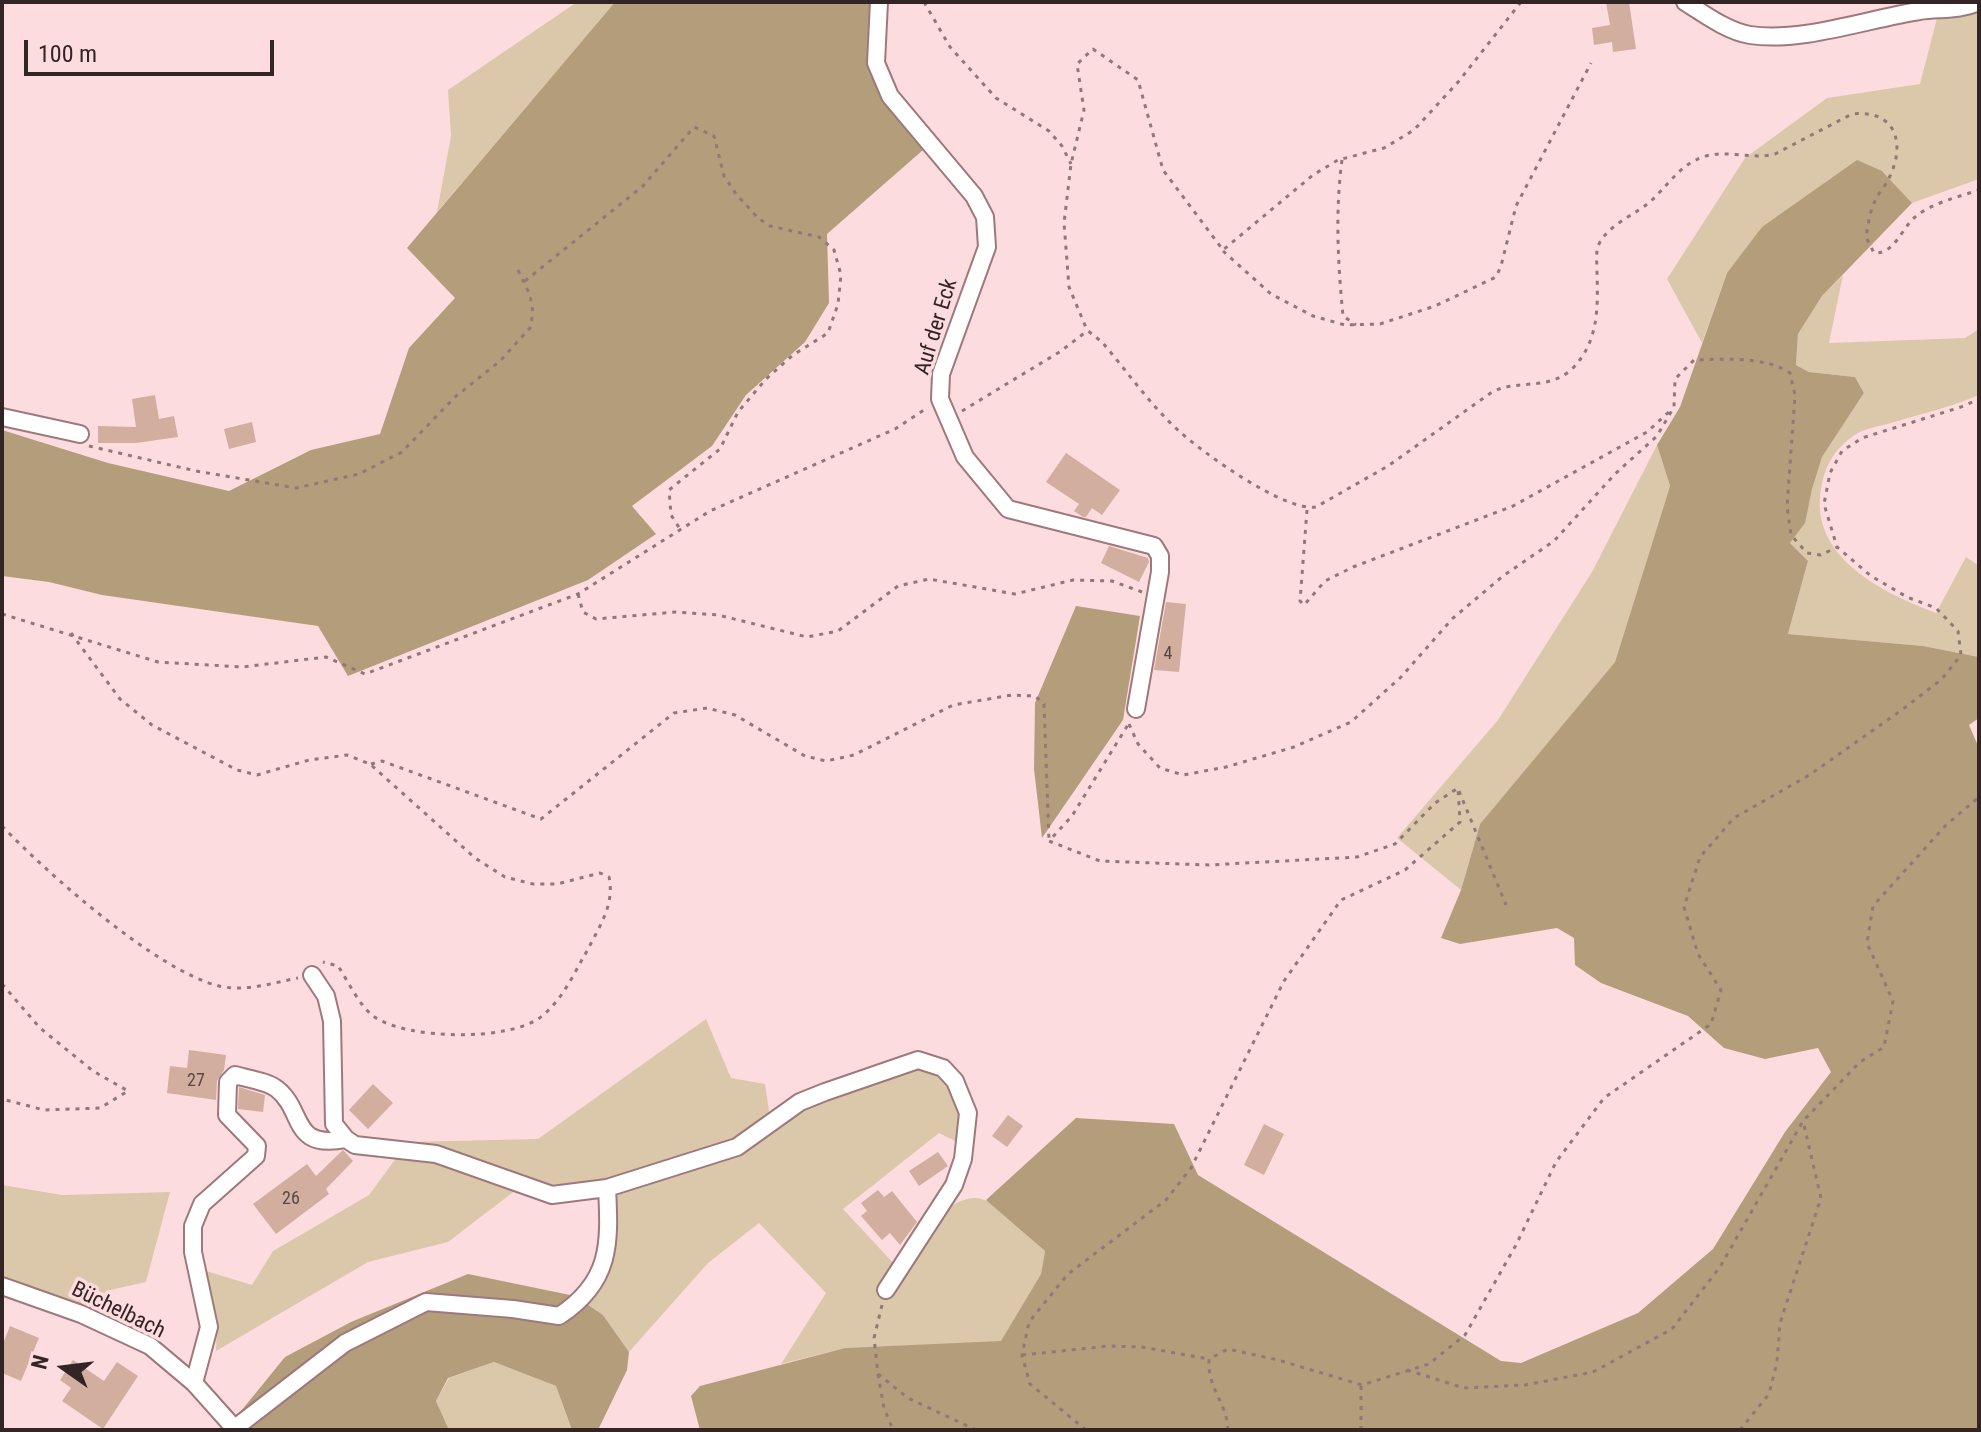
<!DOCTYPE html>
<html>
<head>
<meta charset="utf-8">
<style>
  body { margin:0 }
  #map { position:relative; width:1981px; height:1432px; overflow:hidden; background:#fddcdf; font-family:"Roboto Condensed",sans-serif }
  canvas { display:block }
  .frame { position:absolute; inset:0; border:4px solid #332425; pointer-events:none }
  .north { position:absolute; left:24px; top:1328px; width:80px; height:80px; -webkit-text-stroke:6px #fddcdf; paint-order:stroke; rotate:284deg; font-size:22px; font-weight:700; line-height:32px; text-align:center; color:#332425 }
  .north::after { content:''; display:block; margin:auto; width:28px; height:36px; background:#332425; clip-path:polygon(50% 0,100% 100%,50% 72%,0 100%) }
  .scale { position:absolute; left:24px; top:40px; width:250px; height:36px; box-sizing:border-box; border:4px solid #332425; border-top:0; padding-left:10px; font-size:24px; line-height:28px; white-space:nowrap; color:#332425; -webkit-text-stroke:6px #fddcdf; paint-order:stroke }
</style>
</head>
<body>
<div id="map">
<canvas width="1981" height="1432"></canvas>
<div class="frame"></div>
<div class="north">N</div>
<div class="scale">100 m</div>
</div>
<script>
const context = document.querySelector('canvas').getContext('2d');
context.lineJoin = 'round';
function fill(path, color) { context.fillStyle = color; context.fill(path, 'evenodd'); }
function trace(path, color, width, dash) { context.strokeStyle = color; context.lineWidth = width; context.lineCap = dash ? 'butt' : 'round'; context.setLineDash(dash || []); context.stroke(path); }
function drawText(font, color, halo, rows, align = 'center') {
  context.font = font + ' "Roboto Condensed",sans-serif'; context.lineWidth = 7; context.setLineDash([]); context.textBaseline = 'middle'; context.strokeStyle = halo; context.fillStyle = color; for (const [text, x, y, turn = 0] of rows) {
    context.save(); context.translate(x, y); context.rotate((+turn || 0) * Math.PI / 180); context.textAlign = isNaN(turn) ? turn : align; if (halo) context.strokeText(text, 0, 0); context.fillText(text, 0, 0); context.restore();
  }
}
fill(new Path2D(`
  M577 2H615L437 212 451 136 448 90Z
  M1979 7V179L1912 203 1882 171 1727 273 1702 343 1667 279 1745 158 1827 98 1920 84 1937 18Z
  M1843 275 1829 343 1965 338 1979 329V395C1951 407 1921 414 1891 423 1880 426 1866 428 1856 434 1835 448 1825 465 1821 489 1809 558 1884 593 1936 613L1966 557 1979 566V657L1923 646 1788 634 1808 561 1790 543 1822 457 1864 393 1855 377 1809 372 1796 365 1798 334 1822 296Z
  M1657 445 1670 486 1615 662 1480 824 1461 890 1397 838 1498 720 1592 572Z
  M706 1019 731 1078 765 1084 770 1117 732 1141 606 1184 516 1190 448 1242 368 1262 216 1351 217 1319 203 1270 252 1285 273 1251 369 1195 408 1142 538 1139Z
  M917 1066C958 1077 961 1107 961 1144L939 1133 843 1209 896 1266C915 1244 953 1184 987 1201 1001 1208 1032 1240 1045 1251L1041 1274 1001 1342 845 1348 781 1364 826 1293 759 1223 708 1263 629 1352 603 1315 581 1300 599 1279 612 1208 617 1196 626 1187 720 1159 796 1110Z
  M2 1185 62 1195 170 1192 146 1282 106 1291 96 1311 2 1275Z
  M494 1362 556 1386 572 1430H449L436 1401 449 1378Z`), '#dbc8ab');
fill(new Path2D(`
  M615 2H870L871 66 885 101 923 150 827 234 829 303 805 342 746 395 712 446 632 506 656 534 588 580 348 676 318 626 102 595 49 582 2 576V430L108 463 229 491 311 450 380 434 409 348 455 298 407 248Z
  M1857 160 1882 171 1912 203 1822 296 1798 334 1796 365 1809 372 1855 377 1864 393 1822 457 1812 489 1805 523 1790 543 1808 561 1788 634 1923 646 1979 657V718L1969 725 1979 748V1430H700L691 1396 700 1386 845 1348 1001 1341 1041 1274 1045 1251 986 1200 1076 1118 1174 1124 1198 1175 1501 1361 1521 1363 1638 1313 1713 1249 1785 1132 1831 1072 1818 1048 1765 1059 1724 1048 1688 1016 1601 983 1575 965 1574 938 1557 928 1460 944 1441 938 1461 890 1480 824 1615 662 1670 486 1657 445 1680 407 1727 273 1762 227Z
  M1076 606 1140 616 1123 720 1042 838 1034 769 1035 703Z
  M468 1274 575 1296 603 1315 629 1352 627 1370 598 1430H572L556 1386 494 1362 448 1378 436 1401 449 1430H248L237 1416 285 1357 351 1322Z`), '#b49d7b');
fill(new Path2D(`
  M1606 2H1629L1636 49 1613 52 1612 42 1594 45 1592 28 1610 25Z
  M155 395 159 419 174 416 178 437 136 443H98V426L136 427 132 399Z
  M252 422 256 442 229 449 224 429Z
  M1066 453 1120 490 1102 515 1092 508 1086 517H1083L1074 511 1079 504 1046 482Z
  M1109 546 1148 558 1149 562 1139 582 1101 563Z
  M1166 602 1186 604 1179 672 1154 670Z
  M189 1050 226 1055 224 1070 217 1081 216 1100 167 1093 170 1066 187 1068Z
  M373 1084 393 1103 368 1129 349 1110Z
  M239 1087 265 1095 263 1112 238 1109Z
  M1008 1115 1023 1126 1007 1147 992 1136Z
  M1264 1124 1284 1134 1264 1175 1244 1165Z
  M343 1150 353 1161 326 1189 329 1194 276 1234 253 1204 307 1164 316 1176Z
  M938 1152 948 1166 919 1186 909 1171Z
  M878 1190 884 1197 892 1191 917 1222 900 1245 890 1233 882 1240 861 1216 867 1211 861 1203Z
  M10 1326 39 1338 21 1381 2 1373V1346Z
  M73 1360 104 1381 117 1362 138 1376 103 1429 62 1401 71 1388 60 1380Z`), '#d1ae9e');
const minor = new Path2D(`
  M879 2 876 63 890 96 974 196 985 217 987 247 941 374 940 399 965 457 1008 509 1154 546 1160 556V572L1136 709
  M1685 2C1704 14 1727 31 1750 35 1800 43 1868 19 1919 11 1940 8 1959 11 1979 2
  M2 417 80 434
  M312 975 326 996 332 1021 334 1124 346 1139 355 1145 436 1154 552 1195 607 1188
  M2 1286 81 1314 150 1346 194 1383 236 1430
  M194 1383 209 1327 193 1252V1226L202 1204 256 1156 257 1146 227 1115 228 1082 235 1075C248 1079 267 1081 277 1089 305 1111 290 1150 346 1139
  M235 1428 345 1343 426 1302 513 1309 559 1316C611 1282 610 1244 607 1188L737 1147 800 1102 825 1092 918 1060 943 1068 955 1081 968 1113 963 1159 954 1185 886 1290`);
trace(minor, '#9e797c', 20);
trace(new Path2D(`
  M924 2 950 47 996 98 1049 131 1062 146 1071 164
  M1521 2 1459 81 1414 130 1384 148 1338 160 1313 175 1223 250 1163 170 1138 80 1093 49 1077 64 1084 110 1071 164 1064 223 1069 287 1087 330 1102 342C1126 370 1151 406 1179 431 1203 453 1285 512 1316 507L1388 466 1492 392C1517 379 1549 391 1572 369 1599 342 1598 307 1597 272 1597 261 1595 251 1600 242 1611 223 1637 214 1652 200 1669 184 1680 165 1703 157 1725 149 1752 160 1775 154L1852 114C1896 109 1907 144 1888 180 1885 187 1878 193 1875 201 1870 211 1868 225 1866 237L1874 253C1895 254 1901 229 1915 217 1932 203 1958 197 1979 190
  M1342 160C1335 211 1338 265 1343 316L1356 325
  M1223 251 1271 294 1313 316 1345 325 1380 324 1435 306 1496 277 1501 266 1516 206 1591 63
  M525 281 643 186 694 127 714 136 724 176 736 194 758 218 770 226 819 237 834 250 841 275 838 304 828 333 793 355 766 379 738 412 720 449 669 490 671 515 680 529
  M962 411 1061 351 1087 331
  M89 446 196 471 296 488 359 474 402 452 455 397 500 361 530 328 533 313 530 295 518 270
  M1307 510 1300 601 1304 605 1325 581 1353 567 1513 506 1647 432 1671 410
  M578 594 583 612 596 619 676 612 718 615 807 637 838 631 898 586 929 579 1015 594 1073 580 1112 581 1142 592
  M2 614 158 662 242 667 326 657 365 674 578 594 710 511 895 429 927 408
  M71 633 120 699 152 725 237 770 257 775 309 760 347 755 370 764 475 858 505 877 533 884H557L600 873 609 877C615 905 599 927 587 951 574 973 563 999 542 1016 511 1042 406 1040 373 1016 359 1005 348 981 338 966L323 962
  M1129 724 1138 744 1160 768 1183 775 1226 767 1294 747 1351 722 1401 677 1452 619 1503 576 1554 541 1615 474 1657 436 1674 407 1675 379 1694 360C1723 359 1765 356 1790 373L1795 395 1787 507 1791 535 1807 553 1821 555 1837 547
  M371 764 382 761 541 819 674 713 707 708 735 715 805 756 826 761 854 755 953 705 1012 695 1035 696 1044 704 1049 841
  M1459 791 1506 905
  M2 826C47 873 157 971 219 986 246 992 272 983 298 978
  M2 984 40 1028 93 1071 128 1091 100 1108 44 1110 2 1099
  M882 1305 874 1338 878 1374 908 1398 976 1430
  M1022 1355 1109 1346 1142 1347 1209 1359
  M1407 1370 1464 1388 1525 1385 1593 1372 1672 1329 1720 1267 1803 1121 1860 1062 1884 1047 1893 1001 1867 943 1873 906 1946 825 1979 797
  M878 1374 884 1408 893 1430
  M1086 1430 1030 1384 1022 1355 1029 1322 1068 1274 1166 1200 1191 1168 1284 981 1341 900 1405 870 1460 822 1458 788 1435 803 1395 844 1357 857 1209 865 1100 861 1049 841 1072 816 1129 723
  M1228 1430C1227 1402 1207 1389 1209 1359L1228 1349 1278 1360 1362 1385 1429 1364 1465 1335 1516 1245 1556 1162 1604 1098 1711 1024 1721 990 1698 954 1684 907 1700 857 1734 818 1811 774 1903 709 1942 679 1961 655 1958 631 1936 608 1907 597 1871 576 1837 547 1824 504 1830 473 1842 451 1862 438 1961 407 1979 399
  M1361 1430V1386
  M1740 1430 1769 1394 1777 1362 1780 1323 1821 1198 1803 1121`), '#90787a', 3, [4, 6]);
trace(minor, '#fff', 16);
drawText('18px', '#5a4643', null, [
  ["4",1168,654],
  ["27",196,1081],
  ["26",291,1199]
]);
drawText('22px', '#332425', '#fddcdf', [
  ["Auf der Eck",937,327,-73],
  ["Büchelbach",118,1311,26]
]);
</script>
</body>
</html>
